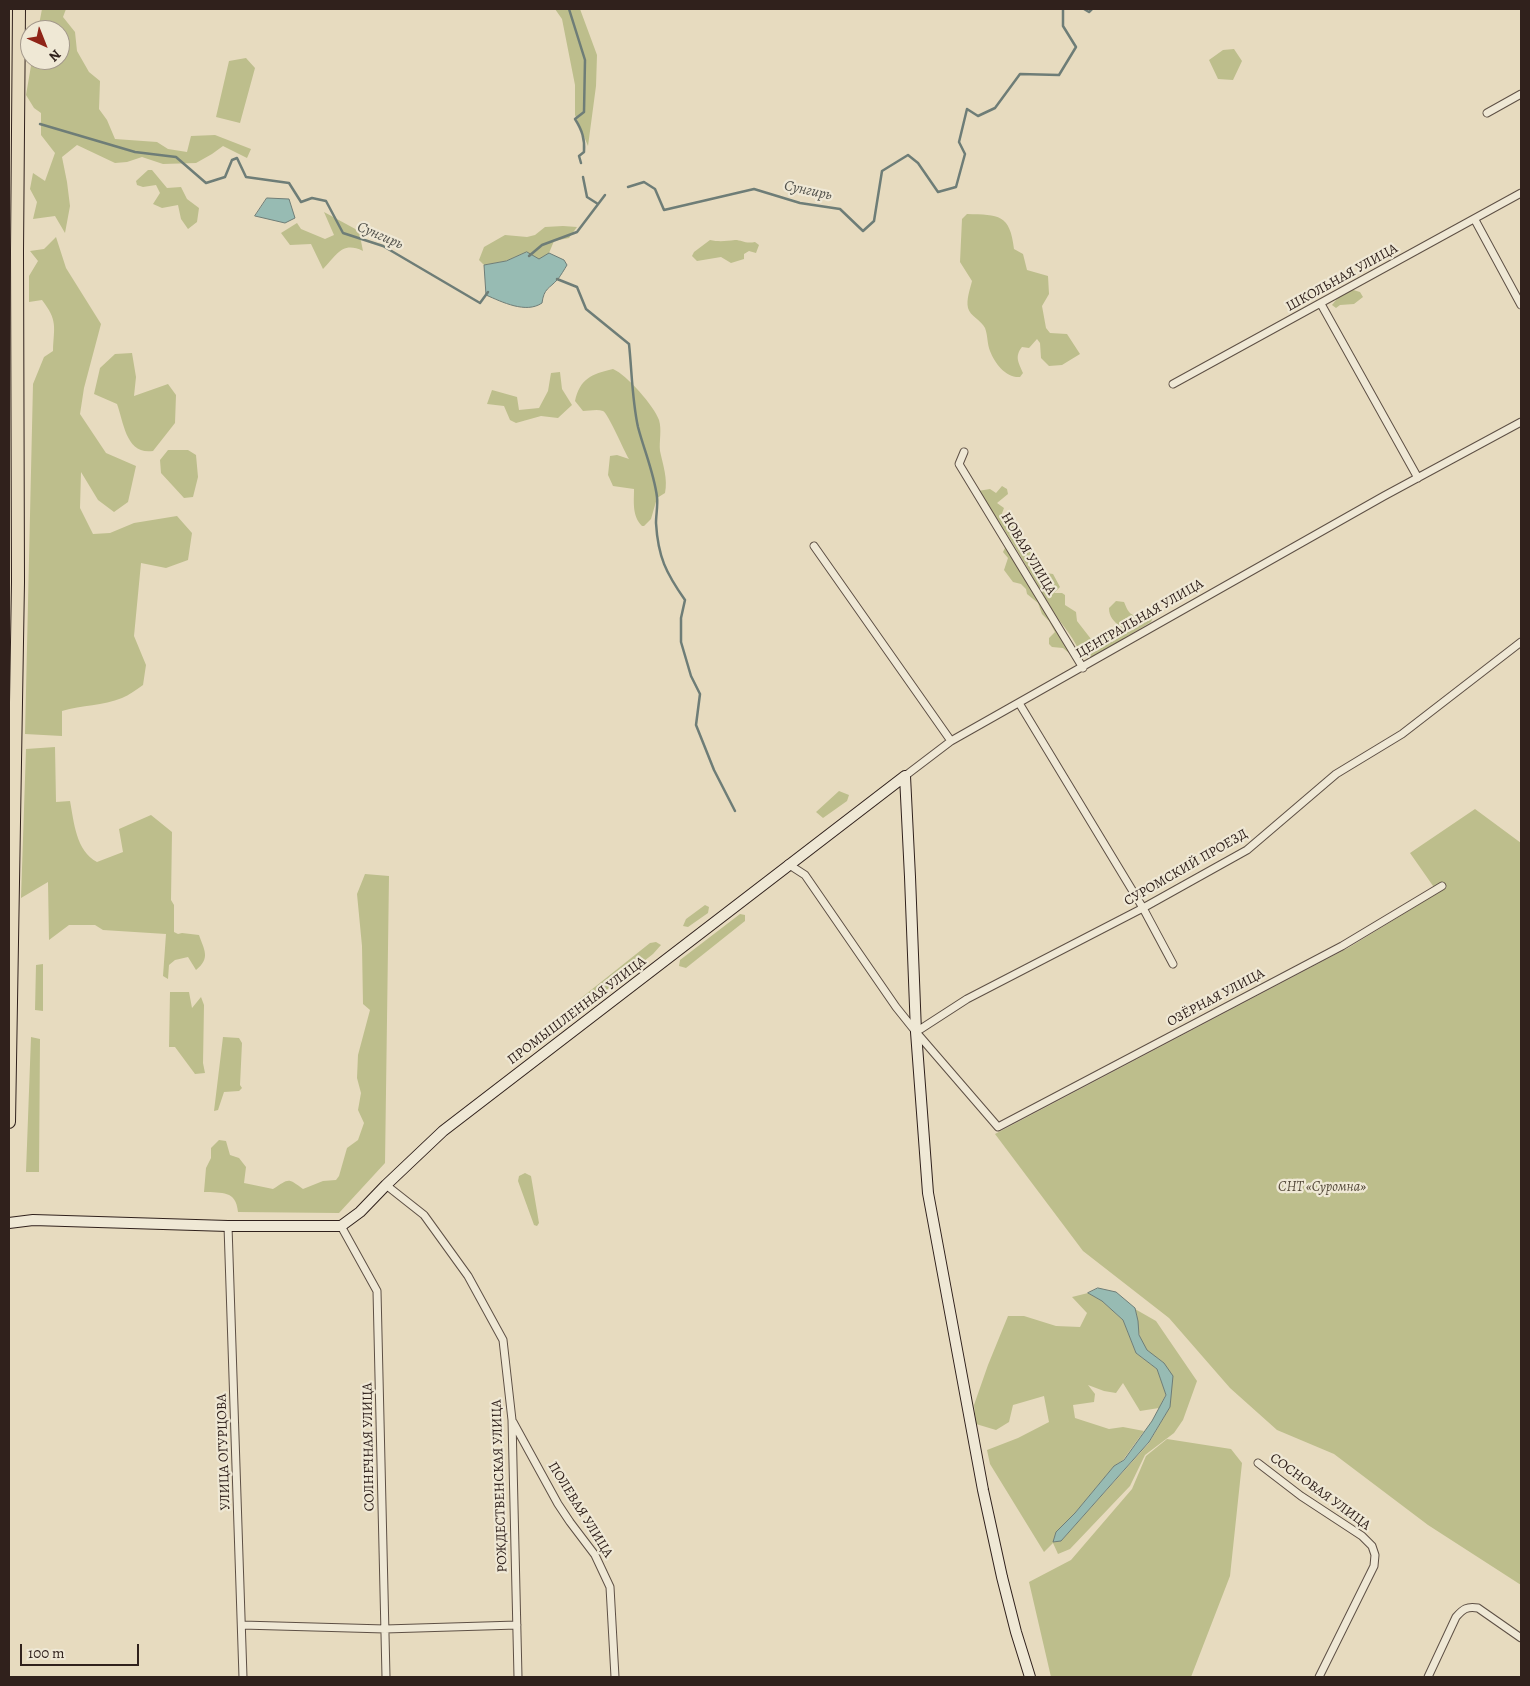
<!DOCTYPE html>
<html>
<head>
<meta charset="utf-8">
<style>
  body { margin:0 }
  #map { position:relative; width:1530px; height:1686px; overflow:hidden; background:#e7dbbf; font-family:Alegreya,serif }
  canvas { display:block }
  .frame { position:absolute; inset:0; border:10px solid #30211c; pointer-events:none }
  .north { position:absolute; left:20px; top:20px; width:50px; height:50px; box-sizing:border-box; background:#efe8d5; border:1px solid #a3988b; border-radius:50%; rotate:136deg; font-size:14px; font-weight:700; line-height:20px; text-align:center; color:#30211c }
  .north::after { content:''; display:block; margin:auto; width:18px; height:22px; background:#8f2418; clip-path:polygon(50% 0,100% 100%,50% 72%,0 100%) }
  .scale { position:absolute; left:20px; top:1644px; width:119px; height:22px; box-sizing:border-box; border:2px solid #30211c; border-top:0; padding-left:6px; font-size:15px; line-height:18px; white-space:nowrap; color:#30211c; -webkit-text-stroke:4px #efe8d5; paint-order:stroke }
</style>
</head>
<body>
<div id="map">
<canvas width="1530" height="1686"></canvas>
<div class="frame"></div>
<div class="north">N</div>
<div class="scale">100 m</div>
</div>
<script>
const context = document.querySelector('canvas').getContext('2d');
context.lineJoin = 'round';
function fill(path, color) { context.fillStyle = color; context.fill(path, 'evenodd'); }
function trace(path, color, width, dash) { context.strokeStyle = color; context.lineWidth = width; context.lineCap = dash ? 'butt' : 'round'; context.setLineDash(dash || []); context.stroke(path); }
function drawText(font, color, halo, rows, align = 'center') {
  context.font = font + ' Alegreya,serif'; context.lineWidth = 4.5; context.setLineDash([]); context.textBaseline = 'middle'; context.strokeStyle = halo; context.fillStyle = color; for (const [text, x, y, turn = 0] of rows) {
    context.save(); context.translate(x, y); context.rotate((+turn || 0) * Math.PI / 180); context.textAlign = isNaN(turn) ? turn : align; if (halo) context.strokeText(text, 0, 0); context.fillText(text, 0, 0); context.restore();
  }
}
fill(new Path2D(`
  M42 9H66L63 17 75 32 77 51 89 72 100 81 99 109 107 120 115 139 157 142 168 149 187 152 191 136 215 135 251 149 247 158 223 146 212 154 196 163 163 164 142 157 127 162 115 163 77 145 62 157 67 182 70 206 65 233 55 216 33 219 37 202 30 189 33 173 45 181 55 153 41 135V113L34 108 26 95 32 60H60V30H38Z
  M555 9H580L597 55 596 86 588 146 575 115V85L562 19Z
  M1234 49 1242 61 1233 80 1218 79 1209 60 1223 50Z
  M246 58 255 68 240 123 216 117 229 61Z
  M148 170H152L167 188 181 187 187 199 199 208 197 222 188 229 181 219 178 205 162 208 153 204 160 193 156 185 143 187 137 185 136 181Z
  M324 212 359 231 363 251C342 241 337 255 323 269L311 244 290 245 281 233 297 223 301 229 325 239 334 235Z
  M967 214C999 215 1010 214 1014 249L1023 254 1027 270 1048 276 1049 294 1042 306 1046 328 1050 333 1067 334 1080 354 1062 365 1049 366 1041 358 1040 343 1037 339 1029 348 1022 347C1014 357 1019 363 1023 373L1020 377C1006 378 995 364 990 351 987 344 988 336 985 328 981 320 970 316 968 308 966 300 970 289 972 281L960 262 962 219Z
  M563 226 577 227 569 238 554 241 549 253 539 260 527 252 506 261 484 265 479 260 484 247 505 235 527 237 535 235 545 227Z
  M56 237 66 268 101 324 84 388 80 414 106 453 136 466 128 502 114 512 98 500 81 472 80 508 93 534 110 533 134 523 177 516 192 533 188 560 166 568 141 563 134 636 146 665 143 685C136 690 129 695 122 698 103 706 82 705 62 711V736L25 734 33 384 44 357 53 351C54 326 58 321 42 300L29 302V276L38 261 30 251 44 249Z
  M710 240C719 242 726 241 735 240 742 240 745 244 755 242L759 245 756 253 749 251 744 254V259L731 263 721 257 697 261 692 256 694 252Z
  M1350 289 1360 292 1363 297 1354 304 1340 305 1336 308 1332 305 1340 295Z
  M132 353 136 377 134 396 168 384 176 395 175 423 153 451C126 455 124 423 117 404L94 394 100 368 115 354Z
  M613 369C627 375 654 406 659 420 662 430 659 441 660 451 663 465 668 479 665 493L657 498 651 519 644 526H642C632 516 634 502 634 489L613 486 608 475 610 456 617 455 629 459C624 451 608 413 603 411 597 409 589 411 583 411L575 401C580 379 591 374 613 369Z
  M560 372 562 389 572 405 558 418 541 416 516 423 510 420 504 406 487 404 492 390 517 397 519 410 539 408 548 391 551 373Z
  M168 450H188L196 455 198 477 193 497 184 498 161 473 160 460Z
  M1002 486 1007 489 1008 494 997 503 1004 508 1001 516 1015 528 1016 534 1022 541 1021 546C1024 548 1029 550 1031 553 1040 565 1034 571 1053 574L1060 587 1054 593H1062L1065 595V605L1076 612 1077 621 1091 639 1110 630 1119 631 1120 627C1114 621 1109 617 1109 608L1116 601 1124 602C1129 614 1130 615 1143 618L1151 611H1156L1151 622 1093 657H1081C1076 639 1063 627 1053 611 1029 571 1006 529 978 491L990 489 996 493Z
  M1007 547 1073 654H1070L1063 648 1052 647 1049 644V638L1055 632 1049 621 1042 614 1038 603 1027 594 1026 589 1021 584 1013 582 1004 570 1008 558 1003 552 1005 548Z
  M55 747 56 802 70 801C74 822 76 851 97 862L123 852 119 829 151 815 172 832 171 900 174 905V932L178 934 182 933 199 935C204 950 211 958 196 970L188 957 175 960 169 965 168 979 163 976 166 934 103 930 95 925H69L49 940 48 882 21 898 26 749Z
  M839 791 849 795 847 801 823 818 816 812Z
  M1475 809 1521 843V1585L1428 1525 1334 1454 1277 1430 1230 1388 1169 1318 1083 1251 995 1134 1348 948 1438 893 1410 853Z
  M365 874 389 876 385 1163 339 1213 238 1212C236 1190 222 1193 204 1192L206 1168 211 1158V1148L219 1140 226 1141 230 1155 239 1158 246 1167 244 1183 273 1189C289 1179 287 1177 303 1189L323 1181 336 1180 339 1176 347 1148 358 1140 364 1123 358 1110 361 1093 357 1078 358 1055 370 1010 363 1004 362 946 357 894Z
  M705 905 709 907 708 913 688 927 683 926 686 919Z
  M740 914 745 915V921L686 968 679 966 680 960Z
  M656 942 661 945 653 954 580 1011 575 1007 576 1002 650 943Z
  M43 964V1011L35 1010 36 965Z
  M170 992H189L192 1008 201 997 204 1005 203 1063 205 1073 195 1074 175 1047H169Z
  M31 1037 40 1039 39 1172H26Z
  M223 1037 239 1038 242 1043 240 1085 242 1088 239 1091 224 1092 218 1110 214 1111Z
  M525 1173 531 1176 539 1223 537 1226 534 1225 518 1181 519 1176Z
  M1088 1293 1102 1301 1123 1320 1136 1353 1157 1369 1166 1394 1159 1408 1140 1411 1123 1383 1116 1393 1104 1391 1088 1385 1095 1394 1094 1402 1073 1405 1075 1418 1109 1429 1123 1427 1144 1431 1123 1460 1114 1466 1075 1513 1056 1532 1054 1542 1061 1541 1149 1443 1170 1407 1164 1363C1159 1359 1152 1355 1147 1351 1137 1339 1139 1323 1135 1309L1156 1321 1197 1381 1183 1420 1174 1433 1145 1455 1130 1486 1070 1549 1058 1554 1053 1543 1044 1552 990 1464 987 1450 1018 1438 1049 1422 1044 1396 1013 1405 1009 1422 996 1430 976 1424 974 1405 988 1365 1008 1316H1024L1056 1326 1080 1327 1087 1313 1072 1297Z
  M1167 1439 1231 1449 1242 1463 1230 1576 1191 1677H1051L1029 1582 1071 1560 1132 1489 1146 1456Z`), '#bdbe8c');
const water = new Path2D(`
  M267 198 289 199 295 218 285 223 255 216Z
  M527 252 539 259 549 253 564 260 567 265C564 270 561 275 558 279 549 289 544 288 542 303 526 314 502 302 486 295L484 265 506 261Z
  M1098 1288 1116 1292 1135 1308 1138 1321 1139 1335 1147 1350 1164 1363 1173 1376 1170 1407 1149 1442 1061 1541 1053 1542 1056 1532 1075 1513 1114 1466 1124 1460 1152 1421 1166 1395 1157 1369 1136 1353 1123 1320 1102 1301 1088 1293Z`);
fill(water, '#97bbb3');
trace(water, '#6e7d77', 1);
trace(new Path2D(`
  M569 9 585 60 584 112 575 119C582 130 585 139 584 152L579 156 581 163
  M1084 9 1089 12 1092 9
  M40 124 135 152 176 157 206 183 225 177 232 160 237 158 246 177 289 183 301 202 312 198 326 201 343 233 383 246 480 303 488 292
  M583 177 587 197 598 204
  M628 187 644 182 655 189 664 210 754 189 800 203 840 209 863 231 874 221 882 171 908 155 918 163 938 192 956 187 965 154 959 142 967 109 978 116 995 108 1020 74 1059 75 1076 47 1063 26V9
  M529 256 542 245 577 232 605 195
  M557 279 577 287 586 309 629 344C632 372 632 400 638 427 644 450 654 473 657 497 658 505 656 515 656 523 658 557 666 573 685 600L681 618V642L691 676 700 694 696 725 714 770 735 811`), '#6e7d77', 2.5);
const street = new Path2D(`
  M1487 113 1521 94
  M1475 220 1521 305
  M1321 304 1418 478
  M1173 384 1521 193
  M964 452 959 464 1083 668
  M814 546 951 741
  M1019 703 1143 908 1173 964
  M905 776 951 741 1384 496 1521 422
  M788 864 805 875 896 1007 916 1032 998 1127 1342 946 1442 886
  M916 1032 967 999 1143 908 1247 850 1336 774 1402 734 1521 642
  M386 1185 424 1215 468 1276 503 1340 512 1420 518 1677
  M228 1226 243 1677
  M341 1226 377 1291 386 1677
  M513 1422 558 1504 570 1522 595 1555 610 1587 615 1677
  M1258 1463 1301 1496 1362 1536 1372 1546 1375 1555 1374 1566 1319 1677
  M242 1625 385 1629 517 1625
  M1428 1677 1456 1617C1463 1609 1467 1606 1478 1608L1521 1638`);
const secondary = new Path2D(`
  M905 776 910 877 916 1032 928 1193 983 1490 1002 1577 1016 1632 1030 1677
  M9 1223 33 1220 228 1226H341L360 1212 386 1185 443 1131 905 776`);
const highway = new Path2D(`
  M9 1122 18 582 17 251 19 9`);
trace(street, '#5e5045', 9);
trace(secondary, '#30211c', 12);
trace(highway, '#30211c', 14);
trace(street, '#efe8d5', 7);
trace(secondary, '#efe8d5', 10);
trace(highway, '#e7dbbf', 12);
drawText('14px', '#30211c', '#efe8d5', [
  ["ШКОЛЬНАЯ УЛИЦА",1342,278,-29],
  ["НОВАЯ УЛИЦА",1028,554,59],
  ["ЦЕНТРАЛЬНАЯ УЛИЦА",1140,619,-30],
  ["СУРОМСКИЙ ПРОЕЗД",1186,868,-30],
  ["ОЗЁРНАЯ УЛИЦА",1216,998,-28],
  ["ПРОМЫШЛЕННАЯ УЛИЦА",577,1011,-37],
  ["СОЛНЕЧНАЯ УЛИЦА",369,1447,-91],
  ["УЛИЦА ОГУРЦОВА",224,1452,-92],
  ["РОЖДЕСТВЕНСКАЯ УЛИЦА",500,1486,-92],
  ["СОСНОВАЯ УЛИЦА",1320,1492,36],
  ["ПОЛЕВАЯ УЛИЦА",580,1510,58]
]);
drawText('italic 14px', '#534838', '#efe8d5', [
  ["СНТ «Суромна»",1322,1188]
]);
drawText('italic 15px', '#4f4f49', '#efe8d5', [
  ["Сунгирь",808,191,12],
  ["Сунгирь",380,236,23]
]);
</script>
</body>
</html>
